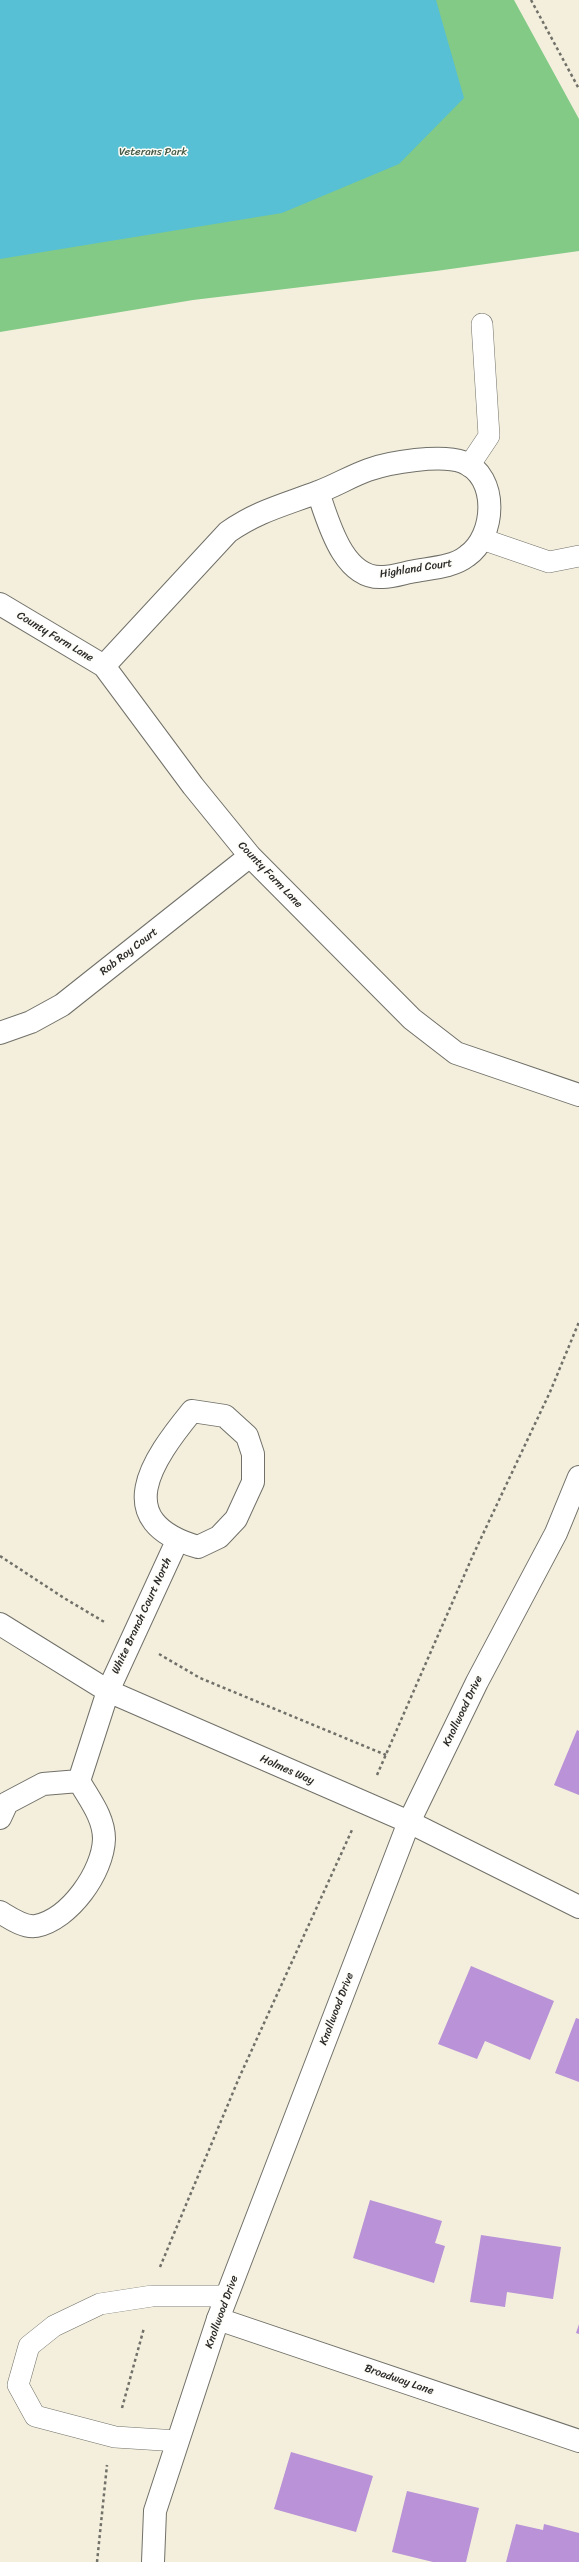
<!DOCTYPE html>
<html>
<head>
<meta charset="utf-8">
<style>
  body { margin:0 }
  canvas { display:block; background:#f3efdc }
</style>
</head>
<body>
<canvas width="579" height="2562"></canvas>
<script>
const context = document.querySelector('canvas').getContext('2d');
context.lineJoin = 'round';
function fill(path, color) { context.fillStyle = color; context.fill(path, 'evenodd'); }
function trace(path, color, width, dash) { context.strokeStyle = color; context.lineWidth = width; context.lineCap = dash ? 'butt' : 'round'; context.setLineDash(dash || []); context.stroke(path); }
function drawText(font, color, halo, rows, align = 'center') {
  context.font = font + ' Sriracha,sans-serif'; context.lineWidth = 3; context.setLineDash([]); context.textBaseline = 'middle'; context.strokeStyle = halo; context.fillStyle = color; for (const [text, x, y, turn = 0] of rows) {
    context.save(); context.translate(x, y); context.rotate((+turn || 0) * Math.PI / 180); context.textAlign = isNaN(turn) ? turn : align; if (halo) context.strokeText(text, 0, 0); context.fillText(text, 0, 0); context.restore();
  }
}
fill(new Path2D(`
  M0 0H514L579 119V251L436 271 193 300 0 332Z`), '#82ca86');
fill(new Path2D(`
  M0 0H436L464 98 399 164 282 213 0 259Z`), '#57c0d4');
fill(new Path2D(`
  M577 1730 579 1731V1795L554 1785Z
  M471 1966 554 2001 530 2060 485 2041 477 2059 438 2044Z
  M576 2018 579 2019V2082L555 2073Z
  M370 2200 442 2221 435 2243 445 2246 434 2283 353 2258Z
  M481 2235 561 2247 553 2299 507 2292 505 2307 470 2302Z
  M579 2324V2334L576 2333Z
  M291 2452 373 2476 356 2532 274 2509Z
  M407 2491 479 2508 466 2562H433L392 2552Z
  M516 2524 543 2530 544 2524 579 2533V2562H506Z`), '#b992d7');
const service = new Path2D(`
  M469 466 489 436 482 324
  M482 539 549 562 579 556
  M178 2441 115 2437 35 2416 18 2385 29 2346 54 2326 100 2304 152 2296H227`);
const minor = new Path2D(`
  M0 604 104 666 193 786 250 856 412 1019 456 1053 579 1095
  M104 666 228 532C258 511 284 505 318 492 335 486 351 476 368 470 390 462 441 454 463 462 499 476 496 536 467 556 452 568 428 568 410 572 401 574 392 577 383 577 343 580 328 521 318 492
  M0 1033 31 1022 62 1005 250 856
  M192 1411 225 1416 247 1436 253 1454V1482L236 1519 219 1537 198 1547C109 1521 152 1460 192 1411Z
  M0 1624 108 1691 409 1822 579 1907
  M0 1818 7 1803 43 1784 79 1781
  M0 1912C10 1918 24 1928 36 1926 70 1919 103 1872 104 1839 104 1817 89 1799 79 1781L108 1691 177 1541
  M218 2319 579 2441`);
const tertiary = new Path2D(`
  M153 2562 155 2511 218 2319 409 1822 477 1682 556 1533 579 1477`);
trace(service, '#717069', 22);
trace(minor, '#717069', 24);
trace(tertiary, '#717069', 24);
trace(new Path2D(`
  M531 0 579 89
  M0 1556 64 1598 106 1623
  M159 1654 200 1678 386 1755
  M377 1775 474 1553 550 1392 579 1322
  M160 2267 239 2078 352 1830
  M122 2408 144 2328
  M97 2562 107 2465`), '#717069', 2.5, [3, 3]);
trace(service, '#fff', 21);
trace(minor, '#fff', 22);
trace(tertiary, '#fff', 22);
drawText('11px', '#455b46', '#fdfcf7', [
  ["Veterans Park",153,152]
]);
drawText('11px', '#2b2b2b', '#fdfcf7', [
  ["Highland Court",416,569,-9],
  ["County Farm Lane",55,637,31],
  ["County Farm Lane",270,875,46],
  ["Rob Roy Court",129,952,-38],
  ["White Branch Court North",142,1616,-65],
  ["Knollwood Drive",463,1711,-64],
  ["Holmes Way",287,1770,24],
  ["Knollwood Drive",337,2009,-69],
  ["Knollwood Drive",222,2312,-70],
  ["Broadway Lane",399,2380,19]
]);
</script>
</body>
</html>
